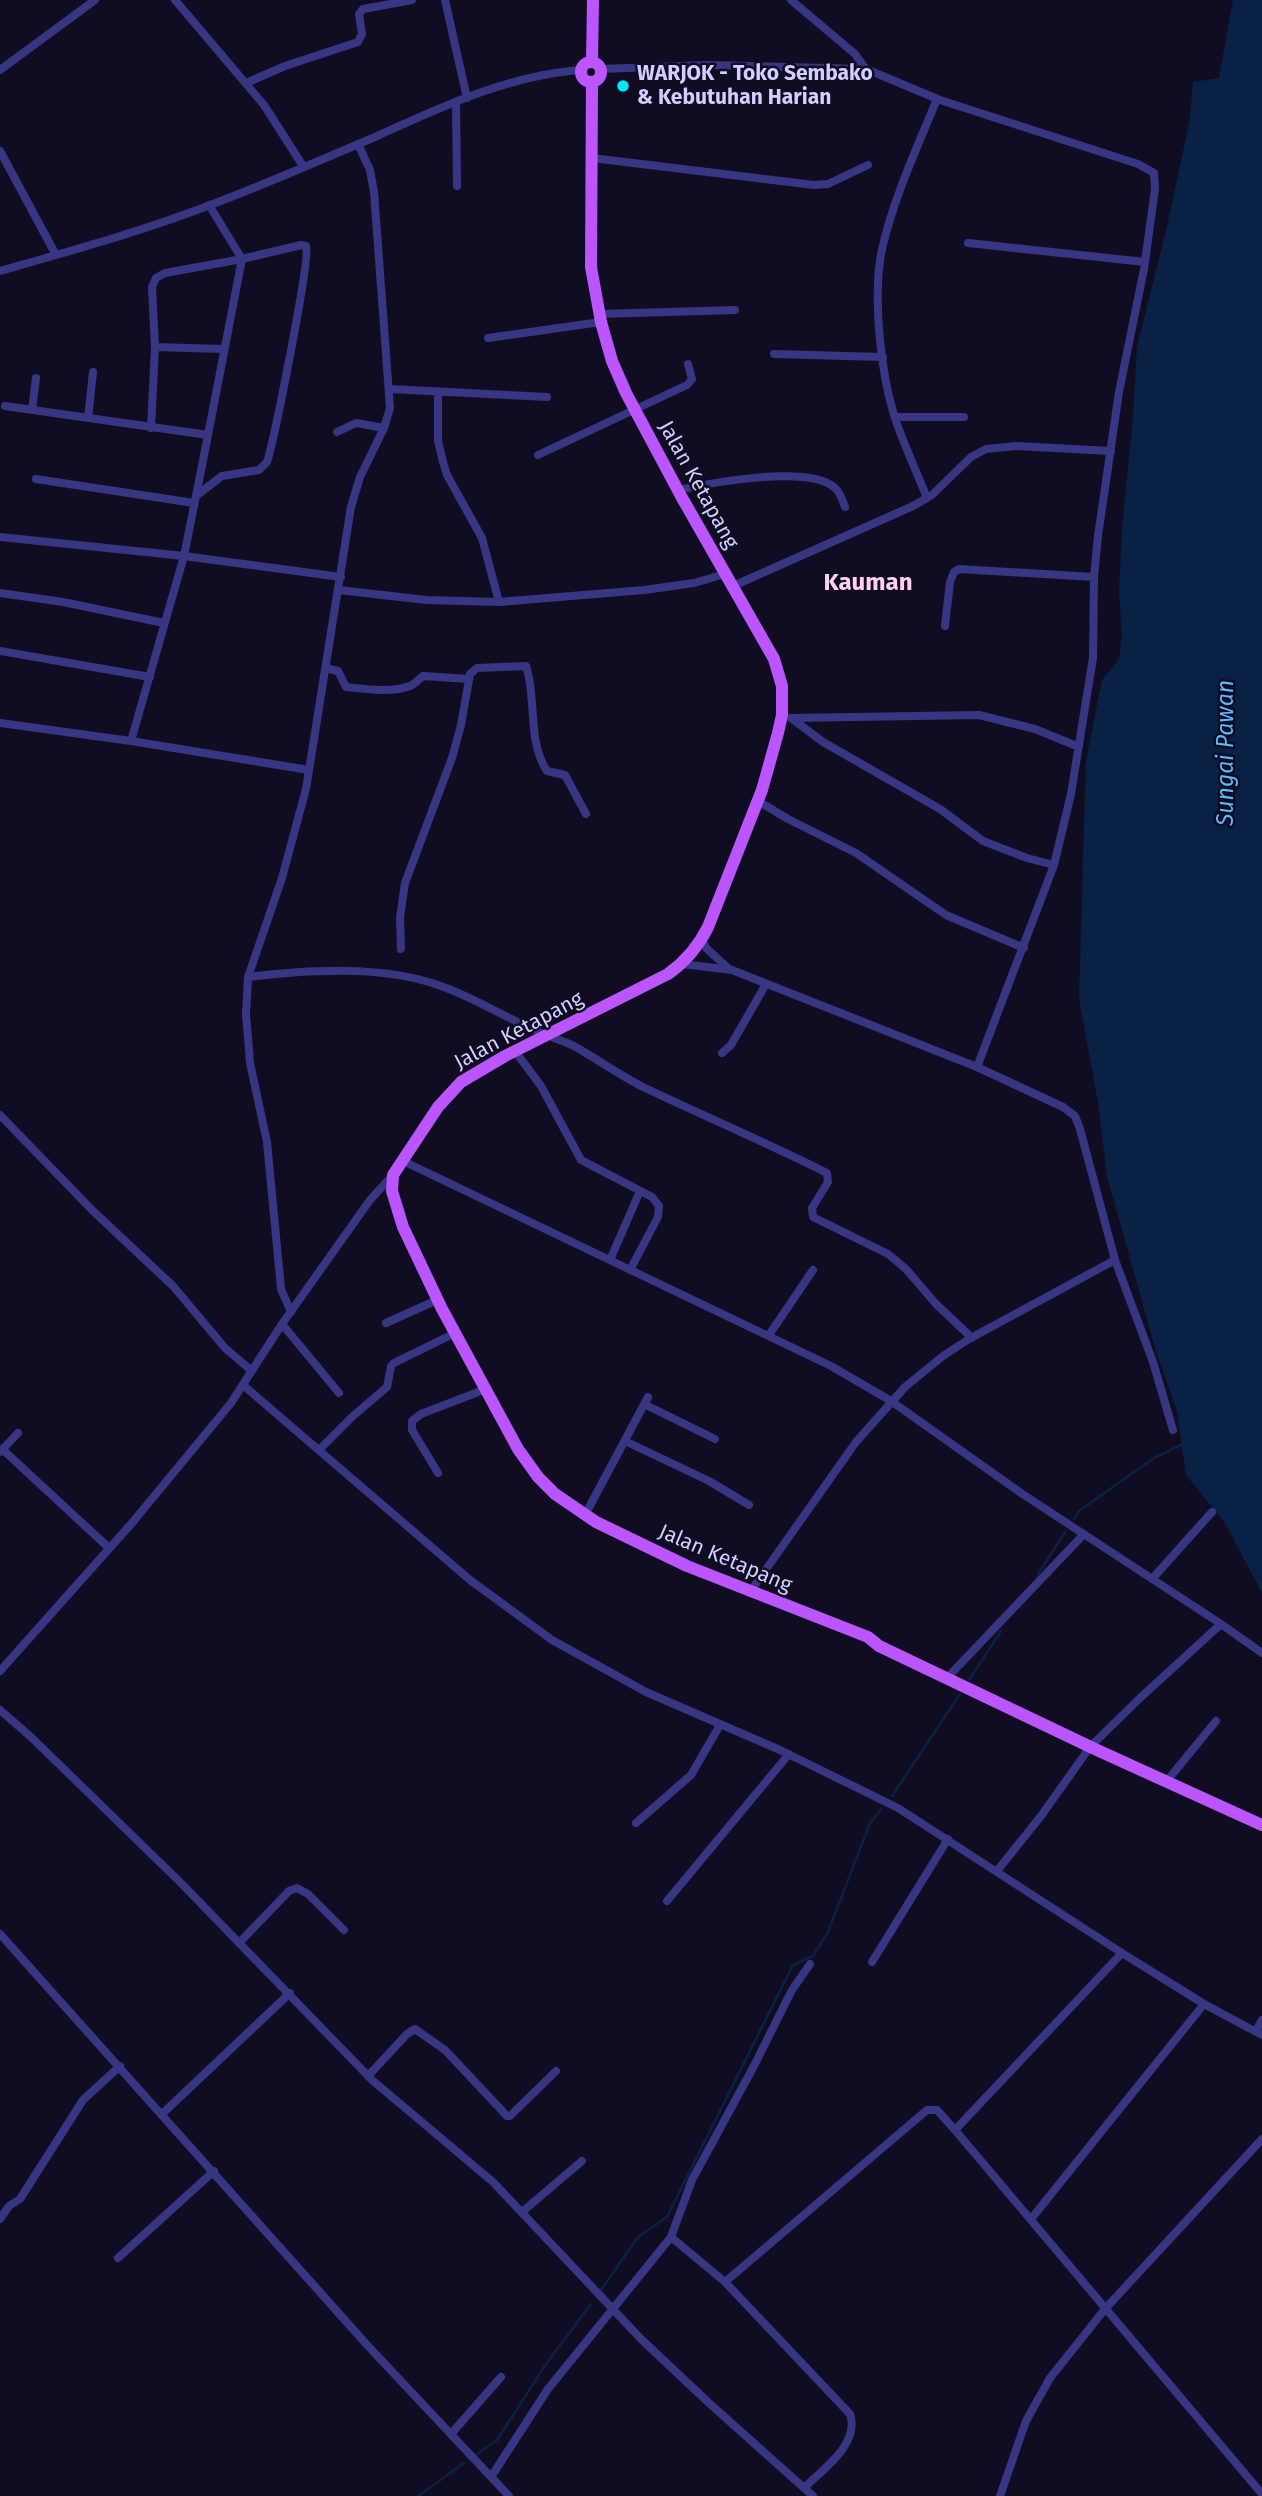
<!DOCTYPE html>
<html>
<head>
<meta charset="utf-8">
<style>
  body { margin:0 }
  canvas { display:block; background:#100d22 }
</style>
</head>
<body>
<canvas width="1262" height="2496"></canvas>
<script>
const context = document.querySelector('canvas').getContext('2d');
context.lineJoin = 'round';
function fill(path, color) { context.fillStyle = color; context.fill(path, 'evenodd'); }
function trace(path, color, width, dash) { context.strokeStyle = color; context.lineWidth = width; context.lineCap = dash ? 'butt' : 'round'; context.setLineDash(dash || []); context.stroke(path); }
function drawText(font, color, halo, rows, align = 'center') {
  context.font = font + ' "Fira Sans",sans-serif'; context.lineWidth = 5; context.setLineDash([]); context.textBaseline = 'middle'; context.strokeStyle = halo; context.fillStyle = color; for (const [text, x, y, turn = 0] of rows) {
    context.save(); context.translate(x, y); context.rotate((+turn || 0) * Math.PI / 180); context.textAlign = isNaN(turn) ? turn : align; if (halo) context.strokeText(text, 0, 0); context.fillText(text, 0, 0); context.restore();
  }
}
fill(new Path2D(`
  M1233 0H1262V1593L1225 1523 1186 1475 1177 1411 1155 1348 1107 1176 1098 1102 1079 999 1086 761 1102 680 1119 659 1122 635 1119 592 1122 528 1133 418 1137 347 1166 231 1190 119 1193 82 1219 78Z`), '#092145');
trace(new Path2D(`
  M1074 1519 1079 1511 1154 1458 1183 1444
  M1038 1574 1065 1532
  M969 1680 1001 1631
  M892 1796 960 1694
  M601 2290 638 2237 667 2217 793 1965 813 1956 828 1932 870 1823 882 1808
  M477 2454 497 2440 546 2364 591 2304
  M418 2496 464 2463`), '#092145', 2.5);
trace(new Path2D(`
  M175 0 264 105 303 166
  M445 0 467 98
  M791 0 855 54 866 69
  M601 69 708 65 866 69 940 100 1138 164 1154 173 1155 189 1144 269 1119 392 1098 536 1094 577 1093 658 1071 794 1054 865 977 1067
  M0 70 95 0
  M246 83 285 66 358 42 362 34 359 14 363 9 412 0
  M456 103 457 186
  M0 151 56 255
  M592 158 814 185 828 184 868 165
  M968 243 1145 262
  M0 271C74 250 147 230 218 202 271 182 323 159 375 137 441 107 509 75 581 70
  M599 314 735 310
  M488 338 601 322
  M155 347 224 349
  M774 354 883 357
  M389 389 547 397
  M438 392V441L443 462 447 475 482 538 499 602
  M5 406 208 435 242 259 209 205
  M32 410 36 378
  M895 417H964
  M88 418 93 372
  M337 432 356 423 384 428
  M538 455 687 385 692 379 688 364
  M36 479 194 503
  M678 490C710 483 810 464 835 488 840 492 843 501 845 507
  M196 496 208 435
  M927 498C917 473 906 449 897 424 881 378 872 297 882 249 894 197 917 148 937 99
  M0 537 184 556 341 577
  M733 586 913 506 932 495 971 457 986 449 1017 446 1111 451
  M339 590 426 600 499 602 644 590 694 583 725 574
  M0 593 63 602 164 623
  M945 626 950 582 954 572 959 569 1094 577
  M0 651 150 677
  M326 668 338 671 346 687C365 689 392 693 410 686 415 684 419 679 423 676L469 679
  M791 718 823 742 940 809 983 841 1027 858 1054 865
  M791 718 979 715 1035 729 1079 747
  M0 723 131 741 309 770
  M131 741 184 556 196 496 222 476 259 470 267 462C274 440 311 258 306 246L301 245 242 259 165 273 156 278 152 287 155 347 151 428
  M758 801 788 819 856 853 946 915 1024 948
  M702 939 706 948 729 969
  M401 949 400 918 405 883 452 758 461 725 470 674 477 668 526 666C537 699 527 741 547 771L565 775 586 814
  M682 964 732 970 977 1067 1063 1107 1075 1116 1080 1129 1115 1260 1153 1362 1173 1430
  M248 977C307 970 382 965 438 985 471 996 499 1014 530 1028 544 1035 559 1039 574 1046 597 1059 619 1075 643 1087 702 1115 762 1141 821 1170L827 1173 828 1182 812 1208 813 1217 888 1254 906 1269 936 1304 972 1338
  M515 1051 541 1086 581 1160 652 1197 659 1206 658 1217 630 1270
  M722 1053 731 1045 766 984
  M0 1115 92 1210 173 1286 225 1348 252 1371
  M403 1161 831 1366 891 1401 1021 1493 1221 1624 1140 1698 1090 1747 1041 1816 997 1871
  M610 1260 640 1191
  M291 1312 281 1289 267 1142 250 1063 246 1014 248 977 282 878 306 789 351 507 360 477 384 428 390 408 374 192 370 170 358 144
  M386 1323 437 1300
  M282 1324 339 1393
  M769 1335 813 1270
  M243 1385 470 1580 552 1640 646 1692 780 1750 898 1808 1122 1953 1204 2004 1262 2035
  M644 1404 715 1439
  M625 1441 709 1481 749 1505
  M2 1449 109 1548
  M319 1450 353 1416 387 1387 391 1366 394 1363 455 1333
  M0 1452 18 1433
  M438 1473 412 1430V1421L421 1414 486 1389
  M585 1515 648 1397
  M1152 1579 1212 1512
  M750 1592 856 1442 905 1387 943 1356 969 1339 1115 1260
  M1221 1624 1262 1653
  M0 1671 132 1523 231 1403 282 1324 370 1200 393 1175
  M947 1678 1084 1534
  M0 1710 31 1737 181 1883 372 2080 493 2182 641 2339 709 2403 813 2496
  M1166 1782 1216 1721
  M636 1823 691 1775 720 1725
  M667 1901 789 1754
  M0 1934 368 2346 509 2496
  M239 1943 289 1891 297 1888 308 1894 344 1930
  M1122 1953 955 2130 1262 2494
  M872 1962 948 1839
  M1256 2031 1262 2020
  M368 2076 407 2034 415 2029 445 2050 507 2116H510L556 2071
  M162 2114 290 1993
  M522 2212 582 2161
  M0 2219 9 2206 20 2199 83 2100 120 2066
  M1031 2219 1204 2004
  M671 2237 725 2282 927 2110H937L955 2130
  M118 2258 214 2171
  M725 2282 850 2414C860 2444 823 2469 804 2488
  M451 2434 501 2377
  M491 2477 548 2389 671 2237 692 2180 755 2064 792 1990 810 1964
  M1000 2496 1026 2421 1050 2378 1105 2309 1262 2139`), '#363683', 8);
trace(new Path2D(`
  M592 62 593 0
  M581 72a10 10 0 1 1 20 0a10 10 0 1 1-20 0Z
  M592 82 591 267 601 322 612 361 626 393 681 496 774 659 782 686V715L778 733 762 790 708 927C698 947 685 962 668 974L505 1056 461 1082 438 1107 393 1175 392 1191 403 1227 442 1309 518 1449 538 1477 555 1494 596 1522 687 1566 868 1637 879 1646 1097 1750 1262 1825`), '#b5f', 12);
for (const [x, y, r, color] of [
  [623,86,7,"#00e7f9"]
]) { const dot = new Path2D(); dot.arc(x, y, r, 0, 2 * Math.PI); context.fillStyle = color; context.fill(dot); trace(dot, '#100d22', 2.5); }
drawText('bold 21px', '#d2ceff', '#100d22', [
  ["WARJOK - Toko Sembako",637,74],
  ["& Kebutuhan Harian",637,98]
], 'left');
drawText('21px', '#d2ceff', '#100d22', [
  ["Jalan Ketapang",698,485,61],
  ["Jalan Ketapang",519,1031,-28],
  ["Jalan Ketapang",725,1559,23]
]);
drawText('italic 23px', '#5cb8ff', '#100d22', [
  ["Sungai Pawan",1227,753,-90]
]);
drawText('bold 24px', '#ffd0ef', '#100d22', [
  ["Kauman",868,583]
]);
</script>
</body>
</html>
